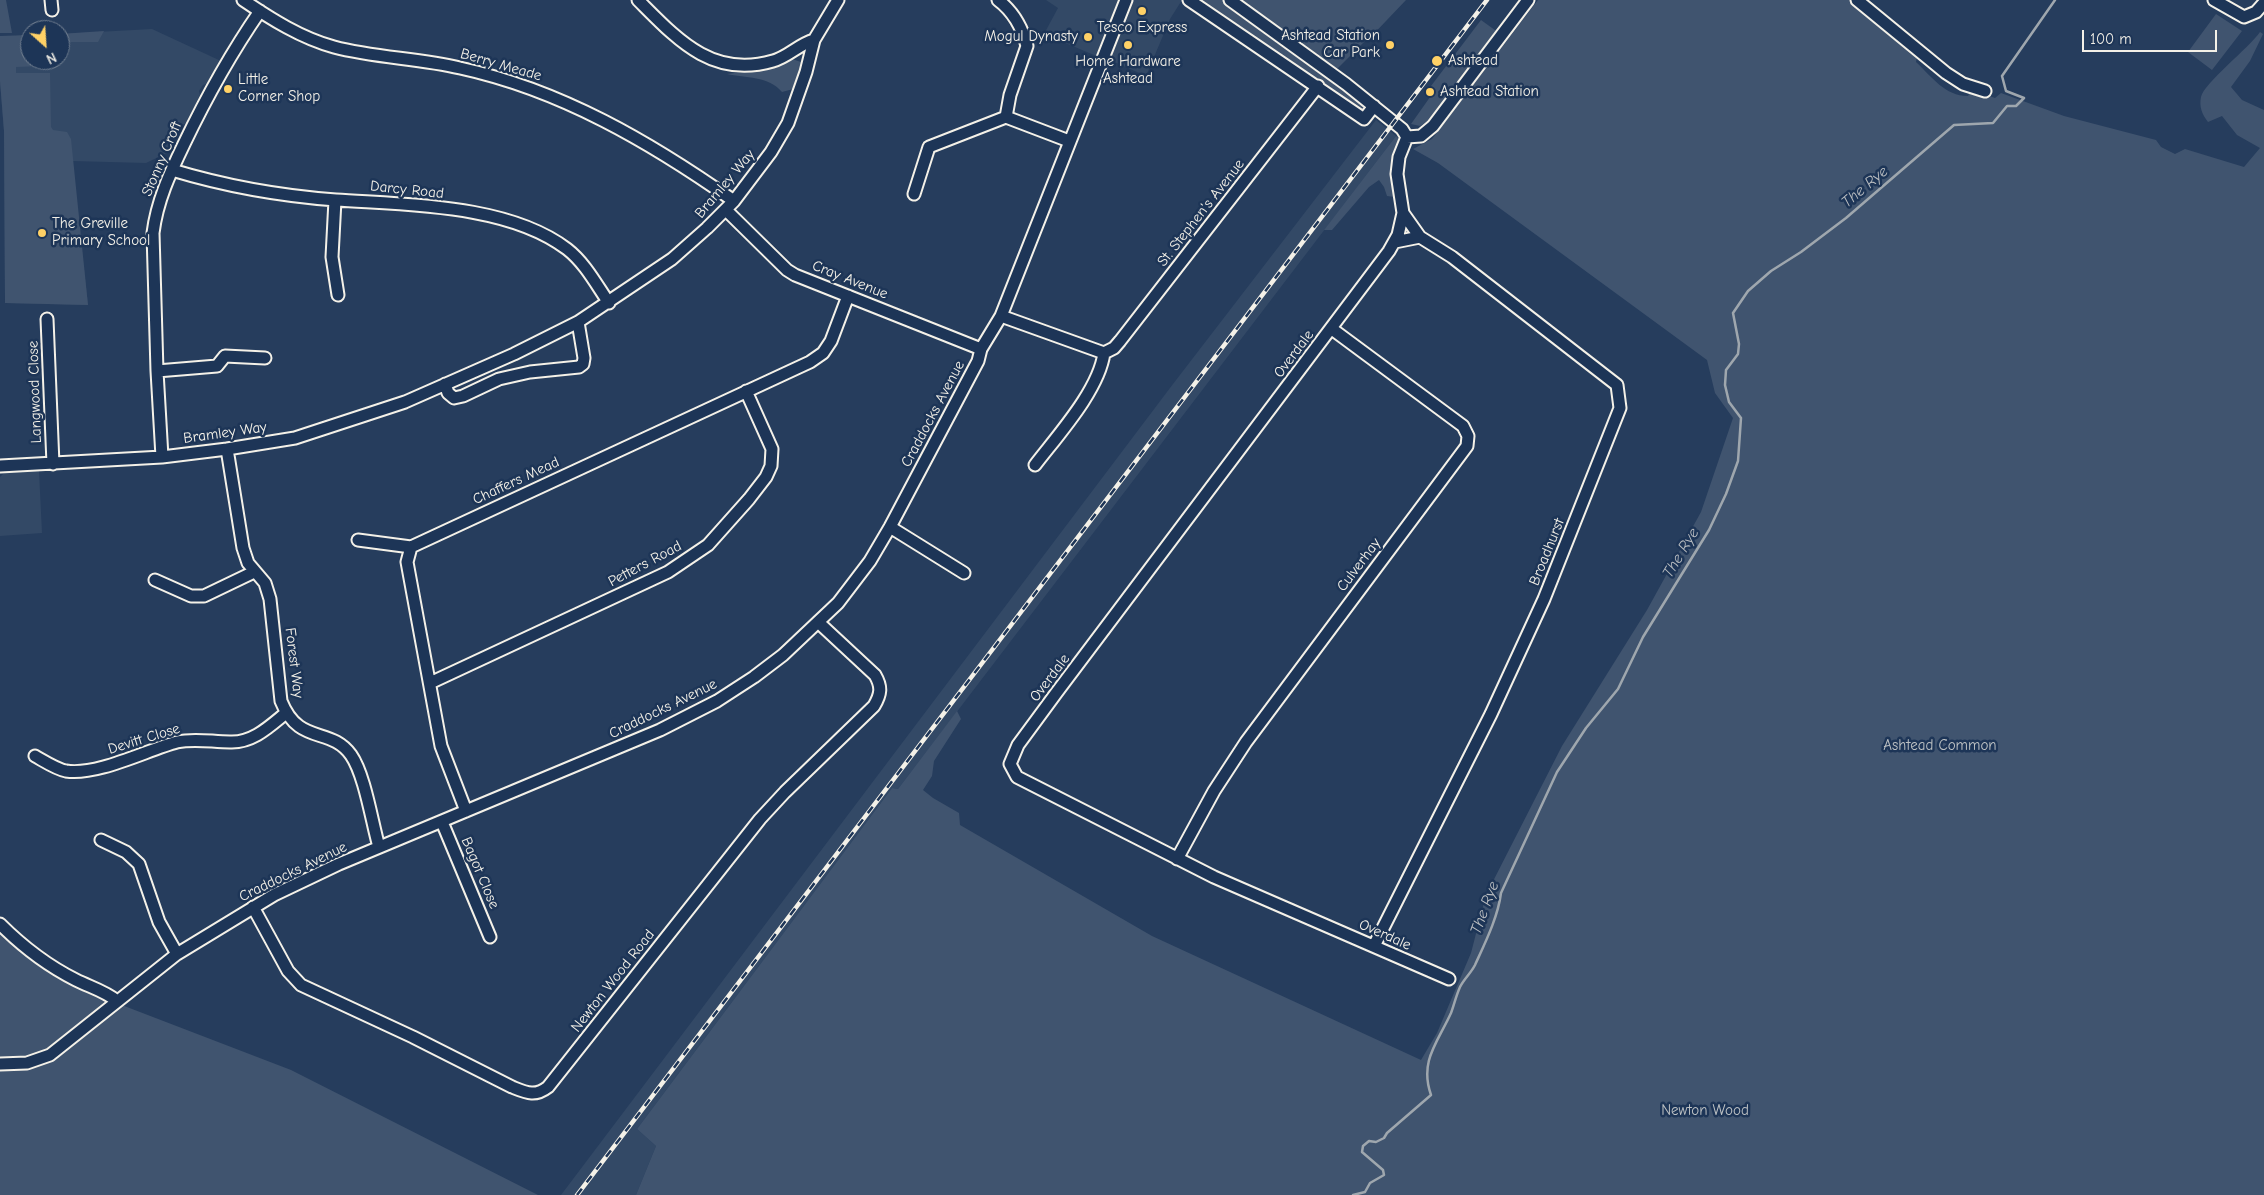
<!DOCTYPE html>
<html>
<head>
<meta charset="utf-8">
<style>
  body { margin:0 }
  #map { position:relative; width:2264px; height:1195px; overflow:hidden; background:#263d5d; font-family:"Comic Neue",sans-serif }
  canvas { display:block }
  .north { position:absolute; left:20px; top:20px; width:50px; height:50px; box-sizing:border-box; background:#1d3557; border:1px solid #738091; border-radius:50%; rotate:154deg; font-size:14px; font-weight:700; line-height:20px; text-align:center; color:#f4f1e8 }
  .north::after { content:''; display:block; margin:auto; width:18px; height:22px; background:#ffd166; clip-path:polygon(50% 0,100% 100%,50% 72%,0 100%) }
  .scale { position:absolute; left:2082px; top:30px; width:135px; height:22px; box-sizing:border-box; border:2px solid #f4f1e8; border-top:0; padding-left:6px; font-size:15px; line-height:18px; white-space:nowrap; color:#f4f1e8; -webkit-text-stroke:4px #1d3557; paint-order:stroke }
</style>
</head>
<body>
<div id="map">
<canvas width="2264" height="1195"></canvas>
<div class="north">N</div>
<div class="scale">100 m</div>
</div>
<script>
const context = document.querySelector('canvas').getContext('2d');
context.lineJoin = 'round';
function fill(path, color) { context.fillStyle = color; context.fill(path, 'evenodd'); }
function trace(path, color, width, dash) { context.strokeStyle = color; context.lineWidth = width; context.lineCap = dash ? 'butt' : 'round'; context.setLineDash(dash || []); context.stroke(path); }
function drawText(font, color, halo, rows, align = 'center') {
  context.font = font + ' "Comic Neue",sans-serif'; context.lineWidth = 5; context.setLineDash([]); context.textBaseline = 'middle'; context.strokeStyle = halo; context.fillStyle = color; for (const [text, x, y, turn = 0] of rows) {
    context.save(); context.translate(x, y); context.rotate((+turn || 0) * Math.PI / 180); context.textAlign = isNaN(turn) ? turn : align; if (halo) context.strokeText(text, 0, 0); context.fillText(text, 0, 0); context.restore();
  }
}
fill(new Path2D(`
  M1046 0H1120L1097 60 1094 55 1044 34 1058 8Z
  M1131 0H1182L1170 19 1146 76 1110 60 1113 52 1112 48Z
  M152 29 221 61 207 84 203 85 199 91 200 95 185 124 181 125 174 140 177 143 169 152 146 163 72 161 88 305 5 303 4 131 0 81V37L30 35V60H60V34Z
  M1376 120 1396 136 898 789 892 788 637 1129 656 1146 636 1195H561L1173 384Z
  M6 471H39L42 533 0 536V477Z`), '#334966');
fill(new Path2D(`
  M0 0H6L12 33H0Z
  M1198 0H1228L1365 104 1366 107 1360 111Z
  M1242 0H1406L1366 42 1365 41 1338 68 1330 67Z
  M1538 0H1849L1917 56 1916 62C1932 77 1945 96 1968 96L1971 90 1995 98 2001 93 2064 116 2156 140 2161 147 2175 154 2185 149 2244 167 2260 148 2237 135 2222 116 2208 122C2202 114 2199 107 2201 97 2204 83 2249 48 2260 32L2263 34 2250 61 2231 87 2242 100 2264 110V1195H636L656 1146 637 1129 892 788 898 789 957 711 961 719 934 761 932 776 923 790 933 798 959 813 960 825 1152 936 1421 1060 1437 1033 1471 953 1486 895 1562 746 1647 610 1701 512 1733 418 1715 393 1707 360 1438 163 1413 149 1432 139Z
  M2216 14 2242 31 2212 70 2188 52Z
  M1481 20 1499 33 1435 116 1420 126 1411 124 1435 90 1431 86Z
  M104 31 98 42H60V34Z
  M30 35V60H41V66L16 67V73H50L51 127 53 130 67 132 71 139 88 305 5 303 4 131 0 81V36Z
  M792 59 801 62 802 68 797 88 782 92C769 76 745 78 727 74L773 68Z
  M1396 136 1402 141 1395 197 1387 196 1384 187 1379 180 1369 187 1332 230H1324Z
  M0 934 42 968 80 989 291 1070 538 1195H0Z`), '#40546f');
trace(new Path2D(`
  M1353 1195 1365 1192 1370 1183 1384 1175 1383 1170 1362 1152 1363 1146 1369 1141 1376 1142 1384 1138 1387 1133 1431 1095C1419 1061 1438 1042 1451 1013 1454 1005 1456 996 1460 987 1464 979 1471 973 1475 965 1485 943 1498 917 1501 893L1557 772 1586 728 1618 689 1643 637 1709 530 1726 494 1738 461 1741 418 1729 402 1725 385 1726 370 1738 354 1739 344 1733 313 1748 291 1771 271 1801 252 1846 218 1954 125 1993 123 2007 106H2016L2024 98 2006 91 2002 76 2055 0`), '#9fa7ae', 2.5);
const minor = new Path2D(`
  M51 0 52 10
  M243 0C271 19 301 38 334 47 375 58 419 58 460 68 561 90 650 142 734 201
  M638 0C677 39 712 79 773 61 788 57 799 44 814 40
  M998 0C1014 12 1022 27 1027 46L1010 95 1006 117
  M1189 0 1364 119 1374 106
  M1230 0 1346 84 1402 129 1407 137
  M1857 0 1946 73 1963 84 1985 91
  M2214 0 2244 17 2256 12 2264 3
  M1407 137 1421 136 1433 126 1528 0
  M172 170C225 186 281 196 336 200 407 205 508 204 567 249 585 263 596 284 609 303
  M914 194 929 147 1006 117 1069 141
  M335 200 332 257 338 295
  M726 210 787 270 795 275 981 349
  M1403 213 1398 235 1389 251 1057 692 1018 745 1010 764 1017 777 1214 877 1449 979
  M1395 242 1420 237
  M1001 316 1104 353
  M47 319 53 464
  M157 371 217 366 225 356 265 358
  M445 384 448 393 454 398 463 396 499 379 530 372 579 367 583 364 584 358 578 322
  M227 449 243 548 248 563 265 583 270 599 281 701C299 746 330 726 351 755 365 775 372 823 379 847
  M162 457 157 371 153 233C157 201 170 173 184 144 206 98 231 53 260 11
  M1035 465C1058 435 1099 390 1104 353L1114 348 1120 341 1318 86
  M0 466 162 457 227 449 295 438 405 402 514 354 578 322 672 259 707 228 734 201 771 152 788 123 806 72 814 40 838 0
  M890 527 964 573
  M358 540 411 547
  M155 580 191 596H204L254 572
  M430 683 668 572 708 545 749 499 766 477 771 466 772 449 746 391
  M35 756C44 761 56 769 66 771 97 776 147 750 177 742 195 738 212 742 230 742 253 743 270 726 286 713
  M466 811 441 746 407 562 411 547 810 362 823 353 831 341 848 296
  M442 822 490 937
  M101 840 126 852 139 864 159 922 177 954
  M1177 859 1214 791 1246 742 1467 446 1468 436 1463 426 1332 329
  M253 907 288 971 301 985 413 1037 512 1087C527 1093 535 1097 548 1087L760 819 785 792 874 706C881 694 882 687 875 675L818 622
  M0 924C22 946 48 966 76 980 90 987 105 991 117 1001
  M1374 946 1491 714 1544 599 1620 408 1617 385 1452 257 1420 237 1403 213 1397 174 1399 157 1407 137
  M0 1064 27 1063 50 1055 177 954 274 895 339 864 660 730 717 701 754 677 783 655 838 603 870 561 890 527 978 361 981 349 1001 316 1126 0`);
trace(minor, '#f4f1e8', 15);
trace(minor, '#1d3557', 11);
const rail = new Path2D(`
  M577 1195 1487 0`);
trace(rail, '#f4f1e8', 4.5);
trace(rail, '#1d3557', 2.5, [8]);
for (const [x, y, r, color] of [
  [1142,11,5,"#ffd166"],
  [1088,37,5,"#ffd166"],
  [1128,45,5,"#ffd166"],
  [1390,45,5,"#ffd166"],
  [1437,61,6,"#ffd166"],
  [228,89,5,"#ffd166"],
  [1430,92,5,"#ffd166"],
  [42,233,5,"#ffd166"]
]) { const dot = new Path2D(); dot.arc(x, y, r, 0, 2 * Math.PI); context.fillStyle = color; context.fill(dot); trace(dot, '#1d3557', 2); }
drawText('15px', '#f4f1e8', '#1d3557', [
  ["Tesco Express",1142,28,"center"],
  ["Ashtead Station",1380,36,"right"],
  ["Car Park",1380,53,"right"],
  ["Mogul Dynasty",1078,37,"right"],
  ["Ashtead",1448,61],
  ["Home Hardware",1128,62,"center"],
  ["Ashtead",1128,79,"center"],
  ["Little",238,80],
  ["Corner Shop",238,97],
  ["Ashtead Station",1440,92],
  ["The Greville",52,224],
  ["Primary School",52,241]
], 'left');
drawText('15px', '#f4f1e8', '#1d3557', [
  ["Berry Meade",501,65,16],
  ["Stonny Croft",162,159,-67],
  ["Bramley Way",725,184,-50],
  ["Darcy Road",407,190,6],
  ["St. Stephen's Avenue",1201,213,-52],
  ["Cray Avenue",850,280,22],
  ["Overdale",1294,354,-53],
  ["Langwood Close",35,392,-92],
  ["Craddocks Avenue",933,414,-62],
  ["Bramley Way",225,433,-8],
  ["Chaffers Mead",516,481,-25],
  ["Broadhurst",1547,552,-68],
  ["Petters Road",645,564,-28],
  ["Culverhay",1359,565,-53],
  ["Forest Way",294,663,83],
  ["Overdale",1050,678,-53],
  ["Craddocks Avenue",663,709,-26],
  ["Devitt Close",144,739,-17],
  ["Craddocks Avenue",293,872,-26],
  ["Bagot Close",480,873,67],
  ["Overdale",1385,935,24],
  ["Newton Wood Road",613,981,-52]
]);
drawText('15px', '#bec2c4', '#1d3557', [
  ["Ashtead Common",1940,746],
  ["Newton Wood",1705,1111]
]);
drawText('italic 16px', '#bcbfc2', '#1d3557', [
  ["The Rye",1865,187,-40],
  ["The Rye",1681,553,-59],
  ["The Rye",1485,908,-70]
]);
</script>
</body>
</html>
